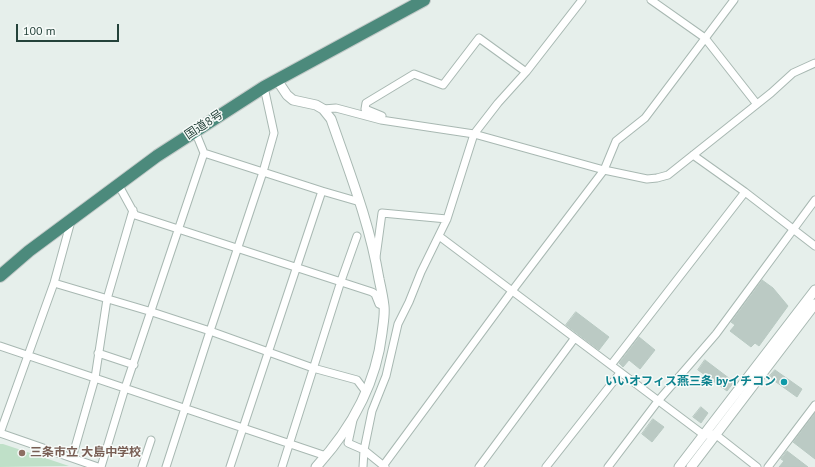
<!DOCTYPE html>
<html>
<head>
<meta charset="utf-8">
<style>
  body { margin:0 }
  #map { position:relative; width:815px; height:467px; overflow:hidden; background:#e6efeb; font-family:"PT Sans",sans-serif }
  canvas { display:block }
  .scale { position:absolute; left:16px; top:24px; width:103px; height:18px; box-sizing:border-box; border:2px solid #24423a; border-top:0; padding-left:5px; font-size:12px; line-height:14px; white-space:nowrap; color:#24423a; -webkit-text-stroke:3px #f7fbf9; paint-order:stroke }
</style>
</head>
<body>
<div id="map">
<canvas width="815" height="467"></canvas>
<div class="scale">100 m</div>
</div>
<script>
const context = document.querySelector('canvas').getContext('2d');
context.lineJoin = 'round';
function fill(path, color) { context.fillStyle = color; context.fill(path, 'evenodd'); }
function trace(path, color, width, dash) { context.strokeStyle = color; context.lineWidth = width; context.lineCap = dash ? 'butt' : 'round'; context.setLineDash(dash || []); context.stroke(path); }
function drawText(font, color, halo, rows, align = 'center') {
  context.font = font + ' "PT Sans","Noto Sans JP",sans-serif'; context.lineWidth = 3; context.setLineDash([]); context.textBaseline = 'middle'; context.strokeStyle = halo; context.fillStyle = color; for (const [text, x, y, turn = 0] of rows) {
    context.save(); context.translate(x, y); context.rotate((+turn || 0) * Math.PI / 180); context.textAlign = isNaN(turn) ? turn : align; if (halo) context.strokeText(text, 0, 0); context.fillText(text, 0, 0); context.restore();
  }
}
fill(new Path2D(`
  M0 444H3L69 466 0 467Z`), '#bfe0c8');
const building = new Path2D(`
  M762 280 773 288 788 306 759 346 755 343 751 347 730 331 735 325 731 322Z
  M576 312 609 337 599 350 566 325Z
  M639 337 655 350 640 369 629 360 623 367 619 363Z
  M705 360 734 382 727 391 698 370Z
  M775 370 802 389 797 397 769 377Z
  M701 407 708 413 701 423 693 417Z
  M815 413V459L793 442Z
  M653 419 664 427 652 442 642 434Z
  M787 451 808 467H779L784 461 781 459Z`);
fill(building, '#bbcac4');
trace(building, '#b8c9c2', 1);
const minor = new Path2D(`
  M651 0 705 38 756 103
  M323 109 336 108 381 120 474 134 604 170 647 179 657 178 668 175 771 93 793 73 815 63
  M382 116 365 109 366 103 414 74 443 85 479 38 526 72
  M204 153 322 191 230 467
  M693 155 745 192 815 246
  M118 184 135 215 372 292 375 294 379 304 384 306
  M322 191 360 202
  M439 236 704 435 715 434 757 467
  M376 257 382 213 447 219
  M54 283 152 312 210 331 313 368 357 380 366 392
  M0 346 326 456
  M98 353 134 365
  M611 365 745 192
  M353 420 348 443 364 450 363 467
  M0 433 54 283 71 221
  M0 433 98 467
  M72 458 95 378 107 299 133 210
  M383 466 512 291 604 170 616 141 645 118 734 0
  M101 467 125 388 204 153 195 131
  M142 467 151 440
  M166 467 210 331 263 172 274 133 264 87
  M282 467 341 281 357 236
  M385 467 364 450 372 411 386 376 398 324 409 302 421 272 447 219 474 134 498 103 526 72 582 0
  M479 467 574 339
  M546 467 620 373
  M608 467 658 401 716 334 815 200
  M768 467 815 405`);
const tertiary = new Path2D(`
  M277 80 287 95 293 100 316 105 323 109 331 119C349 171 370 224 379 279 381 288 383 297 384 306 385 315 383 324 382 333 376 384 350 430 316 467
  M679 467 815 290
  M691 467 815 304`);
const trunk = new Path2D(`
  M0 276 29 251 157 156 264 87 424 0`);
trace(minor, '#a8b8b2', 9);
trace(tertiary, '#a8b8b2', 11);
trace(trunk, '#c2cac8', 14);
trace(minor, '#fff', 7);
trace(tertiary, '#fff', 9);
trace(trunk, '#4c8a7c', 12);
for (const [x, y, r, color] of [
  [784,382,4,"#0f9aa8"],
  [22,453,4,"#8d6e63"]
]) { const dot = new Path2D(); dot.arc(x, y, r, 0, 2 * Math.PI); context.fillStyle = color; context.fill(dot); trace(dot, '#f7fbf9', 1.5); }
drawText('12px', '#24423a', '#f7fbf9', [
  ["国道8号",204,125,-33]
]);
drawText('bold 12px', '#0d838f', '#f7fbf9', [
  ["いいオフィス燕三条 byイチコン",776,382]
], 'right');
drawText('bold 12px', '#785e54', '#f7fbf9', [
  ["三条市立 大島中学校",30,453]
], 'left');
</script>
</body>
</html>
